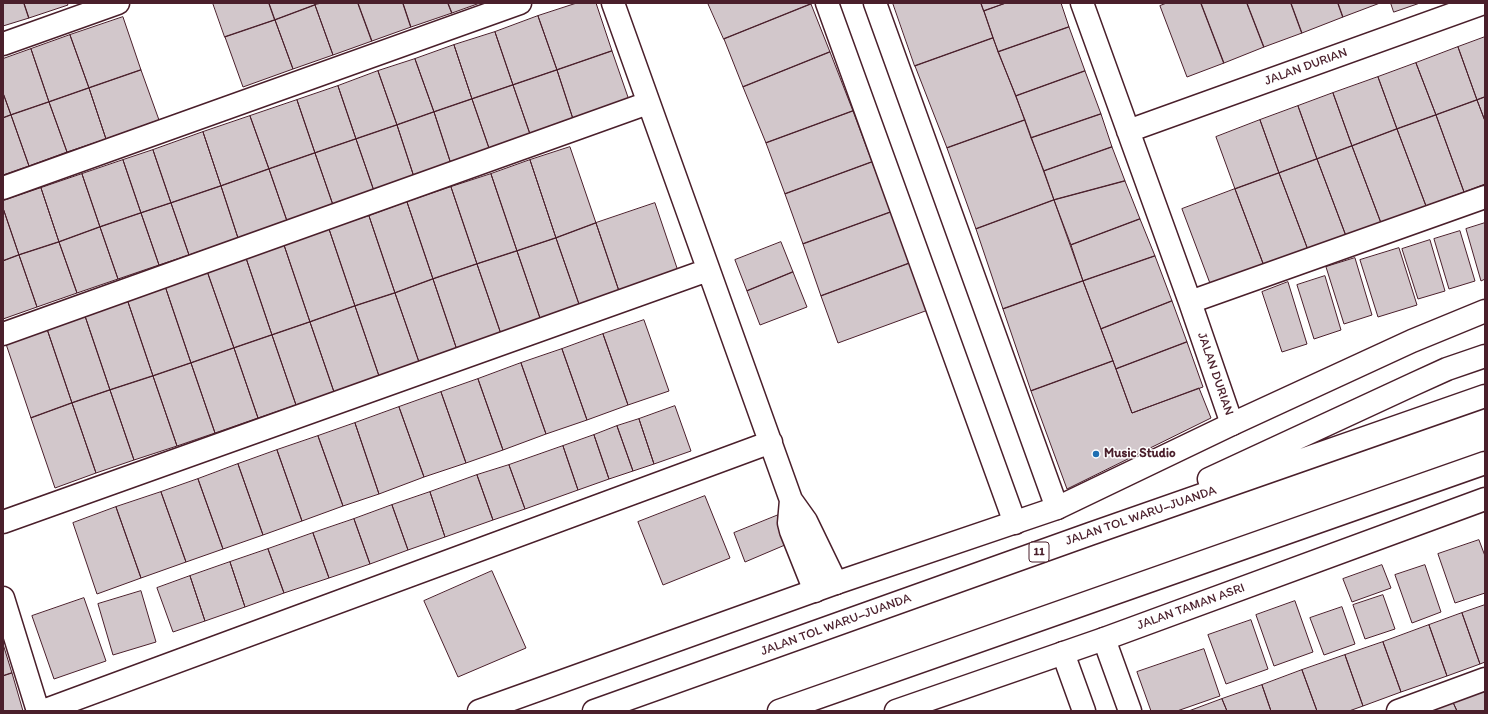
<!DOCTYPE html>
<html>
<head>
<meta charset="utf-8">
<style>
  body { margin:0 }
  #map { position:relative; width:1488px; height:714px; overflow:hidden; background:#fff; font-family:Itim,sans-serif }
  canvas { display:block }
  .frame { position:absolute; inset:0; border:4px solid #4a1f2b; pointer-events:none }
</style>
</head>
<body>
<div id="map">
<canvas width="1488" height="714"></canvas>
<div class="frame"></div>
</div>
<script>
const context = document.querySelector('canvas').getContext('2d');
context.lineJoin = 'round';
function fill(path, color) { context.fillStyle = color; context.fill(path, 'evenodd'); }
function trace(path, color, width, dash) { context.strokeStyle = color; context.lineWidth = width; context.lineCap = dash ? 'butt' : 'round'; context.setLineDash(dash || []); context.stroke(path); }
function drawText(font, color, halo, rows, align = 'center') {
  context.font = font + ' Itim,sans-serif'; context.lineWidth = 3; context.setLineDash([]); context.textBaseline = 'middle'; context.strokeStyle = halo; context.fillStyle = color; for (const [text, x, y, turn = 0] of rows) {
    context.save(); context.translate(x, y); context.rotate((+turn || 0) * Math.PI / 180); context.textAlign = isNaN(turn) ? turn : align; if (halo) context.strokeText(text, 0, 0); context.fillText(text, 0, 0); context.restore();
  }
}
const building = new Path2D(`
  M3 3H24L29 18 3 26Z
  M24 3H67L68 5 29 18Z
  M213 3H269L275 20 225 37Z
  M269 3H314L315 5 275 20Z
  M322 3H358L372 41 333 55 315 5Z
  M358 3H403L411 27 372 41Z
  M403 3H448L452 13 411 27Z
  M448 3H480L452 13Z
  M577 3H596L612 51 557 70 538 16Z
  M708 3H811V4L724 39Z
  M893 3H981L993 38 915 66Z
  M981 3H1006L984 11Z
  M1006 3H1061L1069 27 998 52 984 11Z
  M1167 3H1201L1224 63 1187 77 1160 6Z
  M1201 3H1247L1264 47 1224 63Z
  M1247 3H1291L1302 33 1264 47Z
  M1291 3H1338L1343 17 1302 33Z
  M1338 3H1380L1343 17Z
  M1391 3H1420L1394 12Z
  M811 4 830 52 743 87 724 39Z
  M315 5 333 55 293 69 275 20Z
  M538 16 557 70 513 85 495 32Z
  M123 17 141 70 89 88 70 35Z
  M275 20 293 69 243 87 225 37Z
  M1069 27 1085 71 1016 96 998 52Z
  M495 32 513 85 472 99 454 45Z
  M70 35 89 88 49 102 31 49Z
  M1485 37V97L1477 100 1458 47Z
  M993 38 1025 120 947 148 915 66Z
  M454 45 472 99 434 112 415 59Z
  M1458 47 1477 100 1436 115 1416 63Z
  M31 49 49 102 11 115 3 93V59Z
  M612 51 630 103 574 122 557 70Z
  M830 52 853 111 766 143 743 87Z
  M415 59 434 112 397 125 378 71Z
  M1416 63 1436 115 1397 129 1378 77Z
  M141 70 159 120 106 139 89 88Z
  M557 70 574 122 531 137 513 85Z
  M378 71 397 125 356 139 338 86Z
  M1085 71 1101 114 1031 138 1016 96Z
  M1378 77 1397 129 1352 146 1333 93Z
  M513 85 531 137 490 151 472 99Z
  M338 86 356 139 315 153 297 100Z
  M89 88 106 139 67 152 49 102Z
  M3 93 11 115 3 118Z
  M1333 93 1352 146 1317 159 1298 106Z
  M1485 97V121L1477 100Z
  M472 99 490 151 451 164 434 112Z
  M297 100 315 153 269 169 250 116Z
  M1477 100 1485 121V184L1464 192 1436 115Z
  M49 102 67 152 29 166 11 115Z
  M1298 106 1317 159 1279 173 1260 120Z
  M853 111 872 162 785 194 766 143Z
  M434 112 451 164 414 177 397 125Z
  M1101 114 1112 147 1044 171 1031 138Z
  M11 115 29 166 3 175V118Z
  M1436 115 1464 192 1426 206 1397 129Z
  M250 116 269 169 221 186 203 132Z
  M1025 120 1054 200 976 229 947 148Z
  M1260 120 1279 173 1235 189 1216 137Z
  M397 125 414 177 374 191 356 139Z
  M1397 129 1426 206 1381 223 1352 146Z
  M203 132 221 186 171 203 153 150Z
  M356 139 374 191 333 205 315 153Z
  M1352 146 1381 223 1346 236 1317 159Z
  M570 147 596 223 556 238 530 160Z
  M1112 147 1125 181 1054 200 1044 171Z
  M153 150 171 203 141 213 123 160Z
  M315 153 333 205 287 221 269 169Z
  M1317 159 1346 236 1308 250 1279 173Z
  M123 160 141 213 100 227 82 174Z
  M530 160 556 238 517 251 491 174Z
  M872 162 891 212 803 244 785 194Z
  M269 169 287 221 238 238 221 186Z
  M1279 173 1308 250 1264 266 1235 189Z
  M82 174 100 227 59 242 41 188Z
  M491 174 517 251 477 264 451 187Z
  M1125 181 1140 219 1071 245 1054 200Z
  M221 186 238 238 189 255 171 203Z
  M451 187 477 264 433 279 407 202Z
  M41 188 59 242 19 255 3 208V201Z
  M1235 189 1264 266 1211 286 1182 209Z
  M1054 200 1083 281 1003 309 976 229Z
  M407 202 433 279 395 293 369 216Z
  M171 203 189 255 159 265 141 213Z
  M655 203 679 274 620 294 596 223Z
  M3 208 19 255 3 261Z
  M891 212 910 263 821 296 803 244Z
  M141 213 159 265 118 279 100 227Z
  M369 216 395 293 355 306 329 229Z
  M1140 219 1155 256 1083 281 1071 245Z
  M596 223 620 294 580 307 556 238Z
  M1485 223V279L1481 281 1466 229Z
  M100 227 118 279 77 293 59 242Z
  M329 229 355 306 310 322 284 245Z
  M1460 231 1475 281 1449 289 1434 239Z
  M556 238 580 307 541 321 517 251Z
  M1430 240 1445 291 1418 299 1402 249Z
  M59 242 77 293 37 307 19 255Z
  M781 242 793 272 747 291 735 260Z
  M284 245 310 322 272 335 246 258Z
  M1399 248 1417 305 1378 317 1360 260Z
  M517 251 541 321 501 334 477 264Z
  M19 255 37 307 3 319V261Z
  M1155 256 1172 301 1101 329 1083 281Z
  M246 258 272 335 234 348 207 271Z
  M1355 258 1372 315 1344 324 1326 267Z
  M910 263 928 310 838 343 821 296Z
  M477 264 501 334 457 350 433 279Z
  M207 271 234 348 191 363 165 286Z
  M793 272 807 307 760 325 747 291Z
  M1325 276 1341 330 1314 339 1297 285Z
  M433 279 457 350 419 362 395 293Z
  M1083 281 1113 361 1031 391 1003 309Z
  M1288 282 1307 344 1282 352 1262 292Z
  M165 286 191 363 153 376 127 299Z
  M395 293 419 362 379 376 355 306Z
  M127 299 153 376 110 390 84 313Z
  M1172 301 1187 342 1116 369 1101 329Z
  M355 306 379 376 334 392 310 322Z
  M84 313 110 390 72 403 46 326Z
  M644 320 669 391 628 405 603 334Z
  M310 322 334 392 296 405 272 335Z
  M46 326 72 403 31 418 5 341Z
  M603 334 628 405 587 420 562 349Z
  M272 335 296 405 258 418 234 348Z
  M1187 342 1203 387 1132 413 1116 369Z
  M234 348 258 418 215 433 191 363Z
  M562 349 587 420 546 434 521 363Z
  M1113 361 1132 413 1199 388 1211 418 1067 489 1031 391Z
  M191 363 215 433 177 446 153 376Z
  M521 363 546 434 503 450 478 379Z
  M153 376 177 446 134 460 110 390Z
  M478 379 503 450 466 463 441 392Z
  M110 390 134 460 96 473 72 403Z
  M441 392 466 463 424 477 399 407Z
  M72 403 96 473 55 488 31 418Z
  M675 406 691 451 654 464 639 419Z
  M399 407 424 477 379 494 355 423Z
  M639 419 654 464 633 471 617 426Z
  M355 423 379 494 343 506 318 436Z
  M617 426 633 471 609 479 594 435Z
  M594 435 609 479 578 490 563 446Z
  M318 436 343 506 302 521 277 450Z
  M563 446 578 490 525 509 509 465Z
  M277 450 302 521 263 535 238 464Z
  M238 464 263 535 223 549 198 479Z
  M509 465 525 509 493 520 477 475Z
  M477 475 493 520 445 537 430 492Z
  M198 479 223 549 186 562 161 492Z
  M161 492 186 562 141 578 116 507Z
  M430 492 445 537 408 550 392 505Z
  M705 496 730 558 663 585 638 522Z
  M392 505 408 550 370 564 354 519Z
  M116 507 141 578 97 594 73 523Z
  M781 514 792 542 745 562 734 533Z
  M354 519 370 564 329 578 313 533Z
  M313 533 329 578 284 593 268 549Z
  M1479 540 1485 556V593L1455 603 1438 554Z
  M268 549 284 593 245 607 230 562Z
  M230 562 245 607 205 621 190 576Z
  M1382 565 1391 588 1352 602 1343 579Z
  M1425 565 1441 612 1412 623 1395 575Z
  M492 571 526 648 458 677 424 601Z
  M190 576 205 621 173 632 157 588Z
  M141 591 156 642 113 655 98 604Z
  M1383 595 1395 629 1365 639 1353 605Z
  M84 598 106 661 54 679 32 616Z
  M1295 601 1313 652 1274 666 1256 615Z
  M1485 605V662L1480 664 1462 613Z
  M1342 607 1355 644 1324 655 1310 618Z
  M1462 613 1480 664 1447 676 1429 625Z
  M1251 620 1268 669 1226 684 1208 635Z
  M1429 625 1447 676 1401 692 1383 642Z
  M1383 642 1401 692 1363 706 1345 655Z
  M3 644 12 673 3 676Z
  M1204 649 1220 696 1177 711H1151L1137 672Z
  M1345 655 1363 706 1349 711H1317L1302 670Z
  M1302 670 1317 711H1271L1262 685Z
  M12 673 23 711H3V676Z
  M1262 685 1271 711H1227L1222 699Z
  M1485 685V711H1457L1451 698Z
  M1451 698 1457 711H1414Z
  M1222 699 1227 711H1189Z`);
fill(building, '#d2c7cb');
trace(building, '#4a1f2b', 1);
const minor = new Path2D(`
  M613 3 791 500 806 521 836 583
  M827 3 1015 523
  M875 3 1057 508
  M1082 3 1190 302 1232 424
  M3 44 118 3
  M1128 131 1484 3
  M3 188 520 3
  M1190 302 1485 197
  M3 334 648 103
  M791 500 789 523 791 531 815 591
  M3 522 708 270
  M3 598 38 711
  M1104 639 1130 711
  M1063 653 1084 711
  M43 711 771 442
  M1398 711 1485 679`);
const major = new Path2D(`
  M479 711 836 583 1057 508 1232 424 1412 341 1485 311
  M896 711 1104 639 1485 499`);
const highway = new Path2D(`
  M1209 479 1414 384 1447 369 1485 356
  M594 711 1090 534 1485 396
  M779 711 1485 463`);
trace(minor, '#4a1f2b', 25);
trace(major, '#4a1f2b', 25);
trace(highway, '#4a1f2b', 25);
trace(minor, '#fff', 22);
trace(major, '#fff', 22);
trace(highway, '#fff', 22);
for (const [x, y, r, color] of [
  [1096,454,4,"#1f6fb2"]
]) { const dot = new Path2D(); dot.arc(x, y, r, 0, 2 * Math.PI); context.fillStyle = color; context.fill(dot); trace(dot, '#fff', 1.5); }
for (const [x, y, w] of [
  [1039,552,20]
]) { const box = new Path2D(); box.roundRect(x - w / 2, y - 10, w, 20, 3); context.fillStyle = '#fff'; context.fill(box); trace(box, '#4a1f2b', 1); }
drawText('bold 12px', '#4a1f2b', null, [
  ["11",1039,552]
]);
drawText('13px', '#4a1f2b', '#fff', [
  ["JALAN DURIAN",1306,67,-20],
  ["JALAN DURIAN",1215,374,71],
  ["JALAN TOL WARU–JUANDA",1141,516,-19],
  ["JALAN TAMAN ASRI",1191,607,-20],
  ["JALAN TOL WARU–JUANDA",836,625,-20]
]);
drawText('bold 13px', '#4a1f2b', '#fff', [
  ["Music Studio",1104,454]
], 'left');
</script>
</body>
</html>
